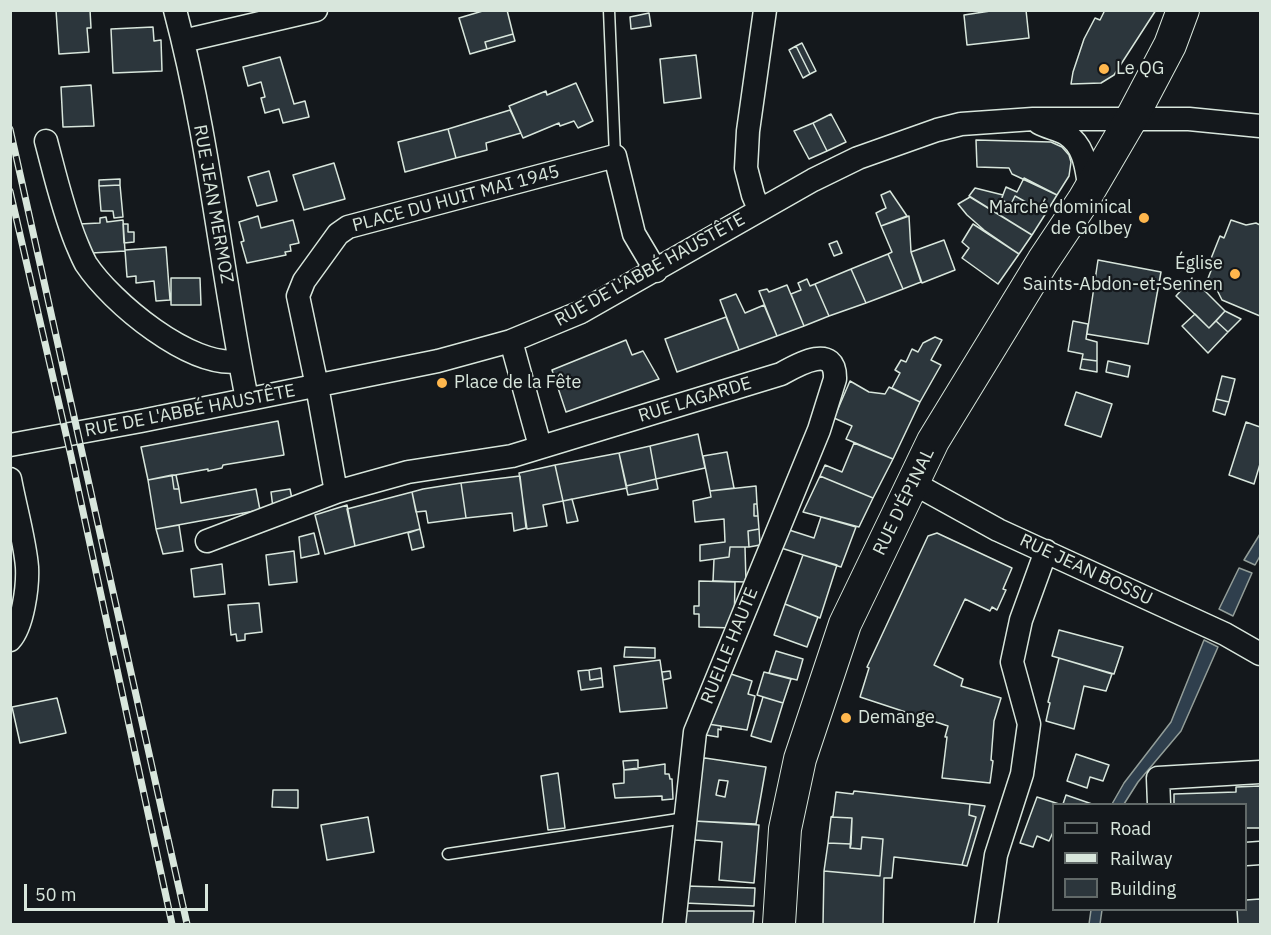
<!DOCTYPE html>
<html>
<head>
<meta charset="utf-8">
<style>
  body { margin:0 }
  #map { position:relative; width:1271px; height:935px; overflow:hidden; background:#14181c; font-family:"IBM Plex Sans",sans-serif }
  canvas { display:block }
  .frame { position:absolute; inset:0; border:12px solid #d8e6dc; pointer-events:none }
  .legend { position:absolute; left:1052px; top:803px; width:195px; height:108px; box-sizing:border-box; background:#14181c; border:2px solid #626a69; margin:0; padding:8px 10px; list-style:none; font-size:18px; color:#d8e6dc }
  .legend li { display:flex; align-items:center; gap:12px; height:30px }
  .legend b { width:30px; border:2px solid #626a69 }
  .scale { position:absolute; left:24px; top:884px; width:184px; height:27px; box-sizing:border-box; border:3px solid #d8e6dc; border-top:0; padding-left:8px; font-size:18px; line-height:21px; white-space:nowrap; color:#d8e6dc; -webkit-text-stroke:4px #14181c; paint-order:stroke }
</style>
</head>
<body>
<div id="map">
<canvas width="1271" height="935"></canvas>
<div class="frame"></div>
<ul class="legend">
<li><b style="height:8px;background:#14181c"></b>Road</li>
<li><b style="height:8px;background:#d8e6dc"></b>Railway</li>
<li><b style="height:16px;background:#2c363c"></b>Building</li>
</ul>
<div class="scale">50 m</div>
</div>
<script>
const context = document.querySelector('canvas').getContext('2d');
context.lineJoin = 'round';
function fill(path, color) { context.fillStyle = color; context.fill(path, 'evenodd'); }
function trace(path, color, width, dash) { context.strokeStyle = color; context.lineWidth = width; context.lineCap = dash ? 'butt' : 'round'; context.setLineDash(dash || []); context.stroke(path); }
function drawText(font, color, halo, rows, align = 'center') {
  context.font = font + ' "IBM Plex Sans",sans-serif'; context.lineWidth = 4.5; context.setLineDash([]); context.textBaseline = 'middle'; context.strokeStyle = halo; context.fillStyle = color; for (const [text, x, y, turn = 0] of rows) {
    context.save(); context.translate(x, y); context.rotate((+turn || 0) * Math.PI / 180); context.textAlign = isNaN(turn) ? turn : align; if (halo) context.strokeText(text, 0, 0); context.fillText(text, 0, 0); context.restore();
  }
}
const water = new Path2D(`
  M1260 534V556L1255 565 1244 560Z
  M1239 568 1252 573 1233 616 1219 609Z
  M1204 640 1218 647 1181 731 1138 782 1124 804H1112L1124 783 1171 722Z
  M1091 910H1102L1100 924H1089Z`);
fill(water, '#2f3f4d');
trace(water, '#939e99', 1.5);
const building = new Path2D(`
  M56 10H90L91 28H87L89 52 59 54Z
  M486 10H507L513 34 485 42 487 49 470 54 459 18Z
  M997 10H1026L1029 38 967 45 964 15Z
  M1156 10 1114 75 1101 83 1071 84 1073 72 1084 39 1095 18 1100 20 1105 10Z
  M649 13 651 26 631 29 630 17Z
  M153 27 154 41 161 40 162 71 113 73 111 29Z
  M513 34 515 41 487 49 485 42Z
  M802 43 816 71 810 74 796 46Z
  M796 46 810 74 803 78 789 50Z
  M696 55 701 98 664 103 660 59Z
  M280 57 294 104 305 101 309 117 283 123 279 109 265 113 261 98 265 97 261 82 248 86 243 67Z
  M576 83 593 121 578 128 574 121 560 126 559 123 523 138 509 106 546 91 547 95Z
  M91 85 94 126 63 127 61 87Z
  M510 110 521 133 486 143 487 150 456 158 448 129Z
  M831 114 846 142 827 151 813 123Z
  M813 123 827 151 809 159 794 131Z
  M448 129 456 158 405 172 398 142Z
  M976 140 1051 142 1062 147 1069 155 1071 162 1069 176 1057 195 1012 174 1009 168 977 167Z
  M334 163 345 199 304 210 293 175Z
  M269 171 277 201 257 206 248 177Z
  M1024 178 1057 195 1046 213 1015 196 1011 204 1001 200 1006 187 1017 192Z
  M120 179V185L99 186V180Z
  M120 185 123 217 114 218 113 211H101L99 186Z
  M975 188 1003 195 1001 200 1011 204 1015 196 1046 213 1032 235 969 196Z
  M890 191 907 216 881 226 876 213 886 208 881 195Z
  M970 197 1032 235 1019 254 984 230 967 215 958 204Z
  M258 216 261 228 293 220 299 243 290 245 291 251 285 252 286 255 247 263 241 242 244 241 239 222Z
  M909 216 911 252 921 282 903 289 888 254 892 252 881 226Z
  M106 217 107 222 123 220 125 251 92 253 79 224 100 223V218Z
  M1231 220 1246 225 1256 223 1260 225V316L1222 300 1217 290 1205 286 1214 263 1210 261 1220 236 1224 238Z
  M123 224H128V232H134V242L124 243Z
  M973 224 1019 254 998 284 962 258 969 248 962 242Z
  M944 240 955 270 922 283 911 252Z
  M837 241 842 253 834 256 829 244Z
  M166 247 170 300 156 301 154 281 136 283V276L127 277 125 250Z
  M888 254 903 289 866 303 851 269Z
  M1098 260 1161 272 1148 344 1087 334Z
  M851 269 866 303 829 316 815 284Z
  M171 278H200L201 305H171Z
  M1192 278 1225 311 1209 328 1176 296Z
  M807 279 810 286 815 284 829 316 804 326 791 294 801 290 798 283Z
  M787 285 804 326 777 336 759 291 767 289 769 292Z
  M736 294 745 313 764 305 777 336 739 350 720 300Z
  M1225 311 1241 319 1228 332 1216 321Z
  M1195 314 1209 328 1216 321 1228 332 1208 353 1182 326Z
  M726 317 739 350 677 372 665 339Z
  M1073 321 1088 324 1086 339 1097 342V361L1082 359 1083 354 1068 351Z
  M935 337 942 340 931 360 941 365 920 402 892 388 900 373 895 370 901 360 906 362 912 349 918 352 923 343Z
  M626 340 632 355 643 351 659 379 566 412 552 370Z
  M1082 359 1097 361V372L1080 369Z
  M1108 361 1130 366 1128 377 1106 372Z
  M1222 376 1235 379 1229 402 1216 399Z
  M850 381 869 392 885 394 889 387 920 402 893 459 846 439 852 426 834 418Z
  M1076 392 1112 404 1101 437 1065 425Z
  M1216 399 1229 402 1225 415 1213 411Z
  M278 421 284 455 223 465 222 468 208 471V469L148 480 141 447Z
  M1246 422 1260 427V464L1254 484 1229 475Z
  M698 434 705 468 656 479 650 446Z
  M854 443 893 459 873 498 820 476 825 465 842 472Z
  M650 446 656 479 626 486 619 453Z
  M727 452 734 488 710 491 703 456Z
  M619 453 627 488 563 501 555 465Z
  M555 465 563 501 543 505 547 526 527 529 519 473Z
  M172 475 174 489H179L181 503 256 489 260 510 156 529 148 480Z
  M172 475H176L179 489H174Z
  M520 476 526 528 514 531 512 513 466 518 461 483Z
  M820 476 873 498 859 527 803 512Z
  M656 479 658 489 628 495 626 486Z
  M461 483 466 518 428 523 426 511 416 512 412 492 423 489Z
  M756 486 757 504H754V516H758L759 529 748 531 749 547H730L729 557 700 561V545L725 542 724 519 695 522 693 501 711 497 710 491Z
  M290 489 293 504 273 508 271 492Z
  M412 492 420 529 355 546 347 509Z
  M572 499 578 521 567 523 563 501Z
  M754 504H757L758 516H754Z
  M347 505 355 546 325 554 315 515Z
  M821 517 856 527 841 567 778 547 786 529 814 538Z
  M179 525 183 551 163 554 156 529Z
  M420 529 424 547 412 550 408 533Z
  M759 529 760 545 749 547 748 531Z
  M314 533 319 554 301 558 299 537Z
  M937 533 1012 568 1003 589 1006 590 997 610 992 607 990 611 965 599 934 665 963 679 961 686 1001 698 994 721 991 760 993 761 990 783 942 778 947 737H945L948 726 860 697 869 668 867 667 928 536Z
  M730 547H745L746 582 713 581 714 559 729 557Z
  M294 551 297 582 269 585 266 555Z
  M803 555 837 565 820 618 785 604Z
  M222 564 225 594 194 597 191 569Z
  M699 581 735 582 734 628 699 627V614H694V606H699Z
  M259 603 262 632 245 634V640L237 641 236 634 231 635 228 605Z
  M785 604 818 617 807 647 774 635Z
  M1059 630 1123 647 1114 674 1052 656Z
  M625 647 655 648V658L624 657Z
  M776 651 803 659 797 680 769 673Z
  M1059 658 1112 674 1106 691 1084 686 1074 729 1046 721 1050 703 1048 702Z
  M660 660 667 708 620 712 614 666Z
  M601 668 602 678 590 680 589 670Z
  M589 670 590 680 602 678 603 687 581 690 578 671Z
  M670 671 671 678 663 680 662 672Z
  M764 672 791 679 783 703 757 695Z
  M728 673 752 681 748 694 755 696 747 730 708 724Z
  M763 697 783 703 771 742 751 736Z
  M57 698 66 733 20 743 12 707Z
  M708 724 721 726V730L718 729V737L706 735Z
  M1076 754 1109 765 1103 781 1090 777 1087 788 1067 781Z
  M705 758 766 767 756 824 694 821 702 759ZM719 780 728 781 725 797 716 795Z
  M638 760V769L624 770 623 761Z
  M665 764V774H669L670 779H672L673 799 662 800V796L615 798 613 784 624 783V770Z
  M558 773 565 828 548 830 541 776Z
  M1260 786V828H1246V804H1174V794L1236 792V787Z
  M273 790H298V808L272 807Z
  M854 791 970 804 969 815 976 817 962 865 894 857 892 878H884L883 924H823L824 871 880 876 883 839 862 837 861 849 850 848 852 818 831 817 833 816 836 792 853 794Z
  M1066 795 1092 804H1063Z
  M1037 797 1059 804H1054V830L1049 841 1037 836 1033 847 1020 843Z
  M970 804 985 806 967 866 962 865 976 817 969 815Z
  M368 817 374 852 327 860 321 825Z
  M831 817 852 818 851 844 828 843Z
  M694 821 759 825 754 883 719 880 722 842 695 840Z
  M862 837 883 839 880 876 824 871 828 843 851 844 850 848 861 849Z
  M685 886 755 888 754 906 684 903Z
  M1260 899V924H1238L1237 910H1246V900Z
  M684 911H754L753 924H683Z`);
fill(building, '#2c363c');
trace(building, '#d8e6dc', 1.5);
const lane = new Path2D(`
  M609 10 615 156
  M448 854 685 818`);
const street = new Path2D(`
  M175 10C209 138 221 270 247 399
  M183 41 316 10
  M1039 123C1048 128 1058 129 1066 134 1086 147 1086 169 1090 190
  M46 141C55 175 63 210 76 242 79 249 82 257 86 264 111 302 191 369 239 361
  M759 209 753 195 746 168 748 131 765 10
  M511 341 540 446
  M10 445 141 421 438 361 511 341 581 312 813 180 858 158 937 130 961 124 1033 119H1189L1260 126
  M10 479C15 506 25 541 27 567 28 586 23 626 10 640
  M913 483 998 530 1225 634 1260 654
  M336 492 317 386 298 296 304 281 338 234 348 227 615 156 634 234 656 271
  M207 541 336 492 408 472 512 456 781 374C797 365 836 342 835 379L819 430 695 732 674 924
  M1159 804 1158 778 1260 772
  M1246 854 1260 853
  M986 924 996 855 1022 774 1029 724 1012 662 1021 620 1046 551`);
const secondary = new Path2D(`
  M779 924 785 829 800 759 845 624 933 441 1043 261 1083 201 1131 119 1170 45 1183 10`);
trace(lane, '#d8e6dc', 13);
trace(street, '#d8e6dc', 25);
trace(secondary, '#d8e6dc', 34);
trace(lane, '#14181c', 10);
trace(street, '#14181c', 22);
trace(secondary, '#14181c', 32);
const rail = new Path2D(`
  M10 129 187 924
  M10 191 71 456 172 924`);
trace(rail, '#d8e6dc', 7);
trace(rail, '#14181c', 4.5, [14]);
for (const [x, y, r, color] of [
  [1104,69,6,"#ffb74d"],
  [1144,218,6,"#ffb74d"],
  [1235,274,6,"#ffb74d"],
  [442,383,6,"#ffb74d"],
  [846,718,6,"#ffb74d"]
]) { const dot = new Path2D(); dot.arc(x, y, r, 0, 2 * Math.PI); context.fillStyle = color; context.fill(dot); trace(dot, '#14181c', 2); }
drawText('18px', '#d8e6dc', '#14181c', [
  ["Le QG",1116,69],
  ["Marché dominical",1132,208,"right"],
  ["de Golbey",1132,229,"right"],
  ["Église",1223,264,"right"],
  ["Saints-Abdon-et-Sennen",1223,285,"right"],
  ["Place de la Fête",454,383],
  ["Demange",858,718]
], 'left');
drawText('18px', '#d8e6dc', '#14181c', [
  ["PLACE DU HUIT MAI 1945",456,199,-15],
  ["RUE JEAN MERMOZ",213,204,80],
  ["RUE DE L'ABBÉ HAUSTÊTE",650,270,-29],
  ["RUE LAGARDE",695,400,-17],
  ["RUE DE L'ABBÉ HAUSTÊTE",190,411,-11],
  ["RUE D'ÉPINAL",904,502,-64],
  ["RUE JEAN BOSSU",1086,570,25],
  ["RUELLE HAUTE",730,646,-68]
]);
</script>
</body>
</html>
